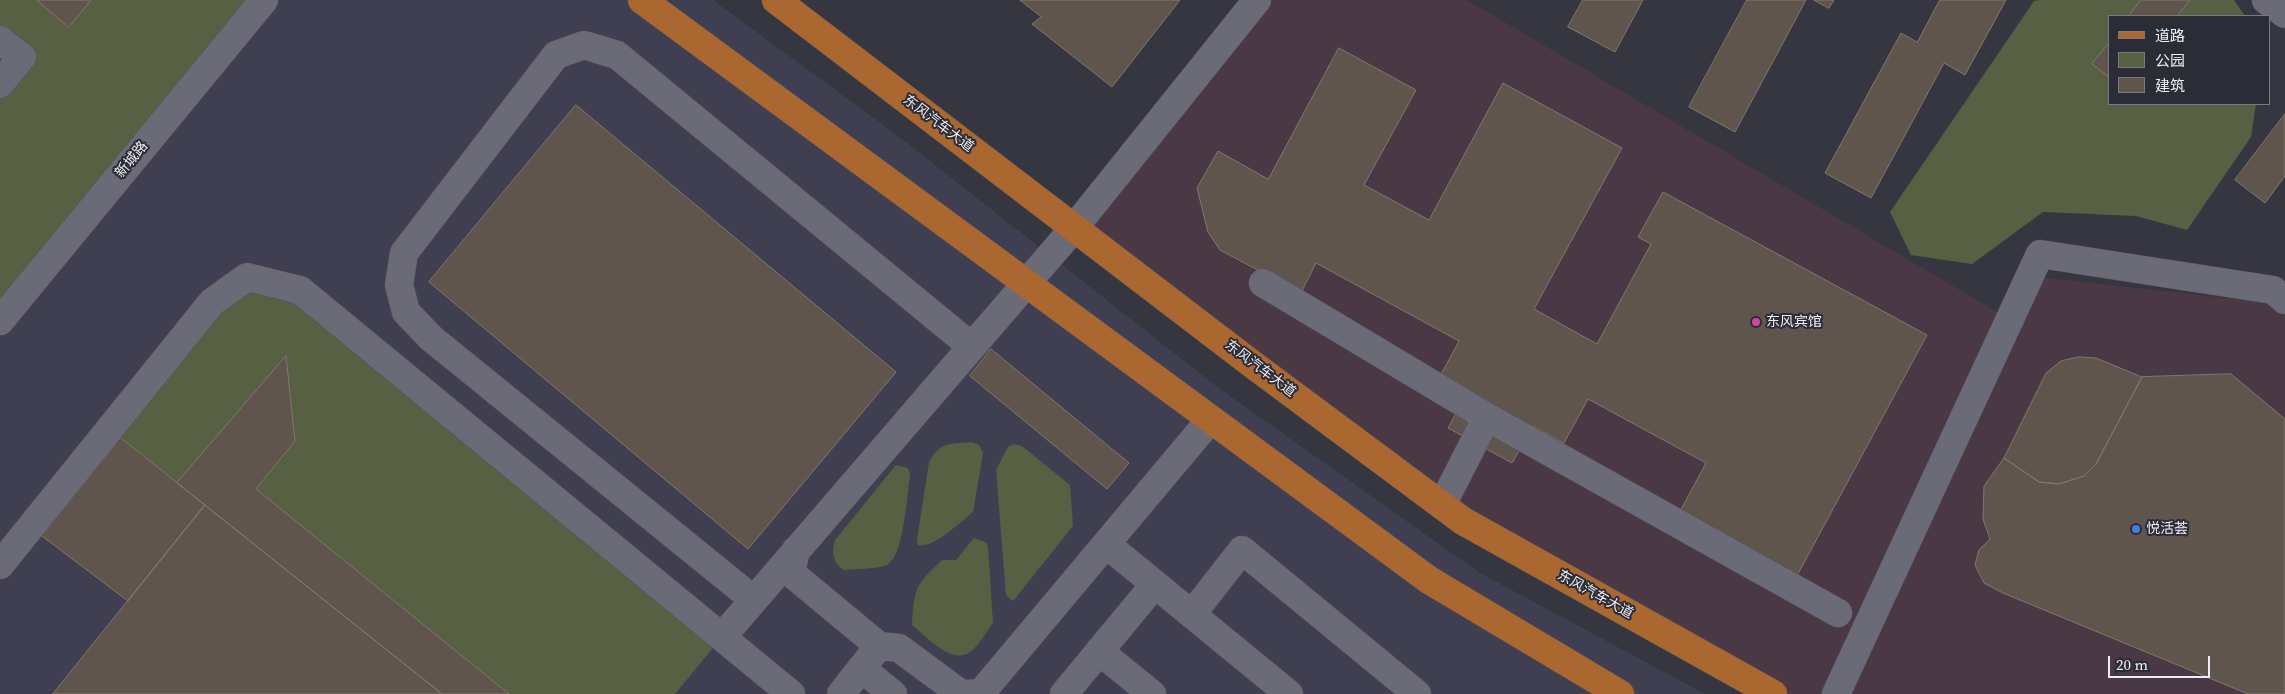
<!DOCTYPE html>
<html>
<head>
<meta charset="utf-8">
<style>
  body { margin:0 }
  #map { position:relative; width:2285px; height:694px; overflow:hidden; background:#363641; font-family:"Source Serif 4","Noto Sans SC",serif }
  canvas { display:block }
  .legend { position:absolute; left:2108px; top:15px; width:162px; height:90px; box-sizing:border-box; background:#2c2c37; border:1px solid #797983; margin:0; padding:6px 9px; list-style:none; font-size:15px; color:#ededf4 }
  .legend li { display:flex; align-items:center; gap:10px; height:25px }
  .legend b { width:25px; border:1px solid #797983 }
  .scale { position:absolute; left:2108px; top:656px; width:102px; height:22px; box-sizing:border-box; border:2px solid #ededf4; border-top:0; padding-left:6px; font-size:15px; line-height:18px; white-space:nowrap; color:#ededf4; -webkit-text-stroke:4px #2c2c37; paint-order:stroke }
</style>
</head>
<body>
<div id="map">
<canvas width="2285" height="694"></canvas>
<ul class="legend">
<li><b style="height:6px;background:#aa6730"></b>道路</li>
<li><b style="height:14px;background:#586044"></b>公园</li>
<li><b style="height:14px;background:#60554c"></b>建筑</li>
</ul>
<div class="scale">20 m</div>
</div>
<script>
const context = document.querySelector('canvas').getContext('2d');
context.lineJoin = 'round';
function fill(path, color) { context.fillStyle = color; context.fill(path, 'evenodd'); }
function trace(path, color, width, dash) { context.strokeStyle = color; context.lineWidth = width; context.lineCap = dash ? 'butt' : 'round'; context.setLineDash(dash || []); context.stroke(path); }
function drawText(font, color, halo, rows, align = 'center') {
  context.font = font + ' "Source Serif 4","Noto Sans SC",serif'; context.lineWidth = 4; context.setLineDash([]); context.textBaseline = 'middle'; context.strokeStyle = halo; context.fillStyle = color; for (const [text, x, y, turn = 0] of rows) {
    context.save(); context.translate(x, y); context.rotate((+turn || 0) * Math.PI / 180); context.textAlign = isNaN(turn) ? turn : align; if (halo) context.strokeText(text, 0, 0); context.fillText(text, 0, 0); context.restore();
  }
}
fill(new Path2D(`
  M1257 0H1467L2009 319 2039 277 2270 303 2285 315V694H1773L1463 521 1074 228Z`), '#4a3944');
fill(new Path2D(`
  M0 0H713L898 136 1216 386 1480 573 1705 694H0Z`), '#403f51');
fill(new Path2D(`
  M0 0H263L0 321V84L21 57 0 40Z
  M2039 0H2234L2245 16H2109V104H2256L2251 137 2187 230 2136 216 2043 212 1972 264 1911 255 1890 212 2034 1Z
  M247 277 300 290 722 637 675 694H509L256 489 295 441 177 483 110 429Z
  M972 442 979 445 983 453 973 512C962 521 931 550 918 545L917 540 929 462C942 440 949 445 972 442Z
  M1014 444 1022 446 1070 485 1073 526 1013 601 1006 595 996 470 1008 447Z
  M896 465 908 468 910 476C907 493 904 557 887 565 878 569 855 569 844 570 833 564 831 551 835 540Z
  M974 538 987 543 988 548 993 623C986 632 980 644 971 651 953 667 926 636 912 625 914 590 915 585 942 560H956Z`), '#586044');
const building = new Path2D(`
  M37 0H91L69 27Z
  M1020 0H1180L1112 87 1032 24 1041 17Z
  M1583 0H1643L1615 52 1568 27Z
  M1747 0H1806L1735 132 1689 107Z
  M1814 0H1834L1829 8Z
  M1940 0H2006L1965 75 1944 63 1871 198 1825 173 1901 33 1917 42Z
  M2141 0H2190L2177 16H2129Z
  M2109 43V77L2092 64Z
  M1339 48 1416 90 1364 185 1429 220 1503 83 1622 148 1534 309 1597 344 1651 244 1638 237 1663 192 1927 335 1793 583 1676 519 1706 463 1588 399 1564 443 1533 426 1512 463 1448 428 1465 396 1437 382 1459 341 1316 263 1301 293 1220 250 1208 232 1197 188 1218 151 1268 179Z
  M576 105 896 372 748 549 429 282Z
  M2285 114V176L2265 203 2235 180Z
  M991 349 1129 463 1107 489 970 376Z
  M286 356 295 441 256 489 509 694H442L177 483Z
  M2079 357 2096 358 2142 377 2096 464 2084 476 2059 484 2039 482 2004 458 2046 373 2061 361Z
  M2231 374 2285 419V694H2248L2003 593 1984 583 1975 565 1979 550 1990 539 1983 519 1984 486 2004 458 2039 482 2059 484 2084 476 2096 464 2142 377Z
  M121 438 205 505 128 601 42 536Z
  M205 505 442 694H53Z`);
fill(building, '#60554c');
trace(building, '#82776d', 1);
const minor = new Path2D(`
  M2266 0 2285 14
  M0 40 22 57 0 84
  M1263 283 1487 417
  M0 321 264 0
  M1442 505 1487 417 1838 613
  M1106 544 1289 694
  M796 550 791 573 879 646
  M0 565 212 302 247 277 300 290 791 694
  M754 600 431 338 406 312 399 285 404 253 556 55 584 45 617 55 971 346
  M1192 614 1242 550 1417 694
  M722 637 1074 228 1257 0
  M1099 651 1152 694
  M861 668 893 694
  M841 694 879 646 899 648 961 694
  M965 694 981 693 1210 420
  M1064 694 1155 584
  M1836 694 2040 254 2273 290 2285 300`);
const major = new Path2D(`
  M642 0 1429 580 1620 694
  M776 0 1252 364 1463 521 1773 694`);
trace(minor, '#54535d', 29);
trace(major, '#54535d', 29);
trace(minor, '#6b6a77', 28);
trace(major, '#aa6730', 28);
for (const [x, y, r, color] of [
  [1756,322,5,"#d1479c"],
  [2136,529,5,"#3f7fe0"]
]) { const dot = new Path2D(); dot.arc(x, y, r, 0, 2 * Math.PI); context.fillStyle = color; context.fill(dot); trace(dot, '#2c2c37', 2); }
drawText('14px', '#ededf4', '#2c2c37', [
  ["东风汽车大道",938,124,37],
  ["新城路",132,160,-51],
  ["东风汽车大道",1260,369,37],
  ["东风汽车大道",1595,595,29]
]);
drawText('14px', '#ededf4', '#2c2c37', [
  ["东风宾馆",1766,322],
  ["悦活荟",2146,529]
], 'left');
</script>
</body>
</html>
